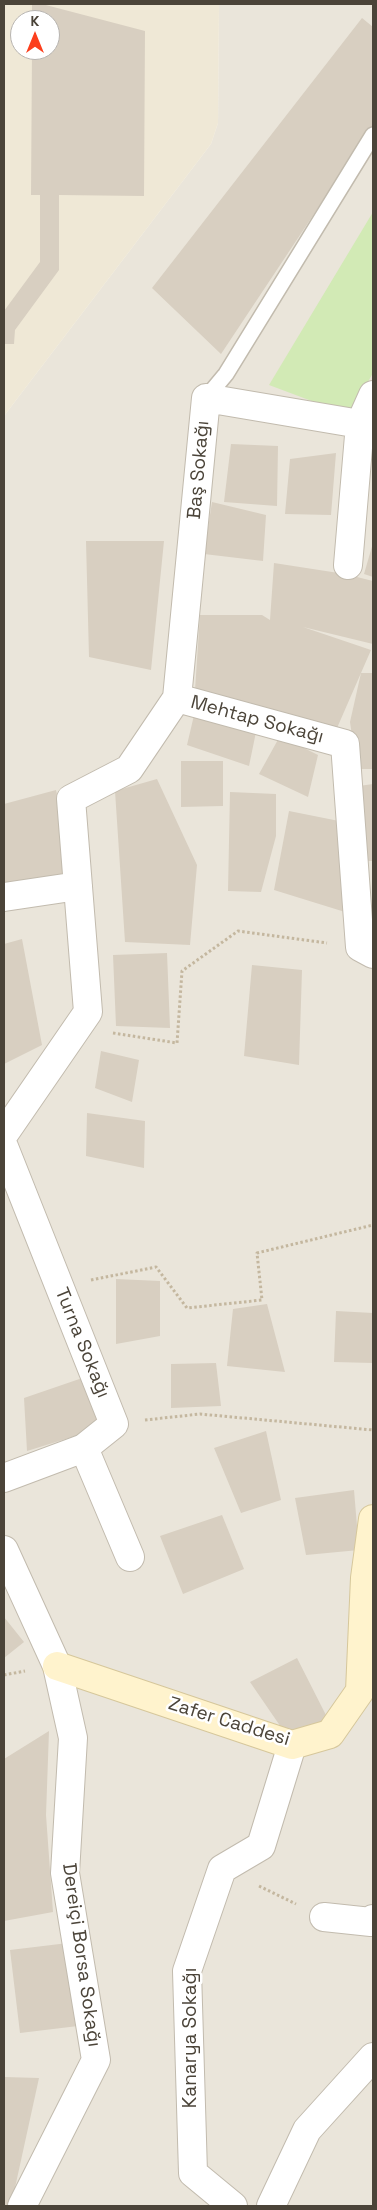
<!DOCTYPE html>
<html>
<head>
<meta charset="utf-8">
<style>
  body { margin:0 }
  #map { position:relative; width:377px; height:2210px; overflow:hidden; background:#f6f3ec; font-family:"Space Grotesk",sans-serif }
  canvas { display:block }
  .frame { position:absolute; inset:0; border:5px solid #4b4439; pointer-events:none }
  .north { position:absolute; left:10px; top:10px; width:50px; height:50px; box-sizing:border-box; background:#fff; border:1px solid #b7b4b0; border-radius:50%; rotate:0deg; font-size:14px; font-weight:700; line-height:20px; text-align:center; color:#4b4439 }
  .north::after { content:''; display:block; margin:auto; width:18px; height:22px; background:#fc3f1d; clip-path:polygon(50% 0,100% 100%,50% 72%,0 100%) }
</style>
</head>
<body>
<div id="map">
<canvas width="377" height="2210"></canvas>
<div class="frame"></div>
<div class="north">K</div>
</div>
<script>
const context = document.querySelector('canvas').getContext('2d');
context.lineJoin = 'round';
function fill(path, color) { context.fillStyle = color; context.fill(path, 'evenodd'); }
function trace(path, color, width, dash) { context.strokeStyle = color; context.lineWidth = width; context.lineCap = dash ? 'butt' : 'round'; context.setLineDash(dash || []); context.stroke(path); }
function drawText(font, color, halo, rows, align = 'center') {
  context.font = font + ' "Space Grotesk",sans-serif'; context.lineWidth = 5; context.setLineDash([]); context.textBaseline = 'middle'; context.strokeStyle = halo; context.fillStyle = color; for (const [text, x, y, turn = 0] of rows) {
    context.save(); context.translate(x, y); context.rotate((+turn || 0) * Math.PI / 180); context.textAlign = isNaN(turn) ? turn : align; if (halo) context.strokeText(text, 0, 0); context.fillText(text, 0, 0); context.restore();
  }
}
fill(new Path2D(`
  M219 4H373V2206H4V416L211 144 218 123Z`), '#eae5da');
fill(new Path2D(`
  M4 4H219L218 123 211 144 4 416ZM20 20H50V50H20Z`), '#efe8d6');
fill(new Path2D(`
  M373 212V373L349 415 269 385Z`), '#d2eab5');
fill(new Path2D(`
  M32 4H42L145 31 144 196 59 195V270L15 330 14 344H4V311L40 262V195H31L32 50H50V20H32Z
  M362 18 373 27V125L221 354 152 288Z
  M231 444 278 446 277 506 224 502Z
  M336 453 331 515 285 514 290 459Z
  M212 502 266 515 263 561 204 554Z
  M86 541H164L151 670 89 657Z
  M373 543V577L364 574Z
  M274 563 345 574 373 581V644L303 627 371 650 337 728 195 690 200 615H262L270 620Z
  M361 673H373V769H357L350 722Z
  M195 711 256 732 249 766 187 745Z
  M280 736 318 755 308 797 259 774Z
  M181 761H223V806L181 807Z
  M157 779 197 865 190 945 125 942 115 791Z
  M373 784V861H368L359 786Z
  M56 790 78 886 4 897V804Z
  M230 792 276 794V836L261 892 228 891Z
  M289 811 339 821 345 912 274 890Z
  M22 939 42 1045 4 1064V944Z
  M167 953 170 1028 116 1026 113 955Z
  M252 965 302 970 299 1065 244 1056Z
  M101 1051 139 1060 132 1102 95 1088Z
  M87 1113 145 1121 144 1168 86 1156Z
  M116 1279 160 1281V1336L116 1344Z
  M267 1304 285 1372 227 1366 233 1309Z
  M336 1311 373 1313V1363L334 1362Z
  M216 1363 221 1406 171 1408V1364Z
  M94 1374 114 1424 27 1451 24 1398Z
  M266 1431 281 1500 241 1513 214 1448Z
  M354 1490 359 1550 306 1555 295 1498Z
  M222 1515 244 1569 183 1594 160 1536Z
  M4 1617 24 1642 4 1658Z
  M297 1658 331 1725 285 1733 250 1682Z
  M49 1731 46 1815 53 1912 4 1921V1759Z
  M68 1943 78 2026 20 2033 10 1950Z
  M4 2077 39 2078 11 2206H4Z`), '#d8cfc1');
const lane = new Path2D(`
  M206 398 226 374 373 135`);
const street = new Path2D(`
  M348 565 360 424 373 395
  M177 698 345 744 360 947 373 954
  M4 897 78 886
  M4 1134 88 1012 71 799 129 769 177 698 206 398 360 424
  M4 1147 114 1424 84 1448 4 1478
  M84 1448 130 1557
  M4 1550 57 1666 73 1738 65 1873 96 2060 22 2206
  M324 1917 371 1922 373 1919
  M233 2206 193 2173 187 1971 222 1869 261 1846 292 1745
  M271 2206 307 2130 373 2057`);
const secondary = new Path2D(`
  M57 1666 292 1745 330 1734 360 1691 365 1578 373 1519`);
trace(lane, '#c2bbae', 18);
trace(street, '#c2bbae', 30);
trace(secondary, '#d6c79b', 30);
trace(new Path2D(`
  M113 1033 177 1043 182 971 238 931 327 943
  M91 1280 156 1267 187 1308 262 1300 257 1253 373 1225
  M145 1420 200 1414 373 1430
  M4 1675 25 1671
  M259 1886 296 1904`), '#c4b79f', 3, [2.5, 2.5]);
trace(lane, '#fff', 15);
trace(street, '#fff', 28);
trace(secondary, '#fff3cd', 28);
drawText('19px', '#4b4439', '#fff', [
  ["Baş Sokağı",199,470,-85],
  ["Mehtap Sokağı",257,720,15],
  ["Turna Sokağı",82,1343,68],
  ["Zafer Caddesi",229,1722,17],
  ["Dereiçi Borsa Sokağı",81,1955,82],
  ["Kanarya Sokağı",191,2038,-90]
]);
</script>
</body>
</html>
